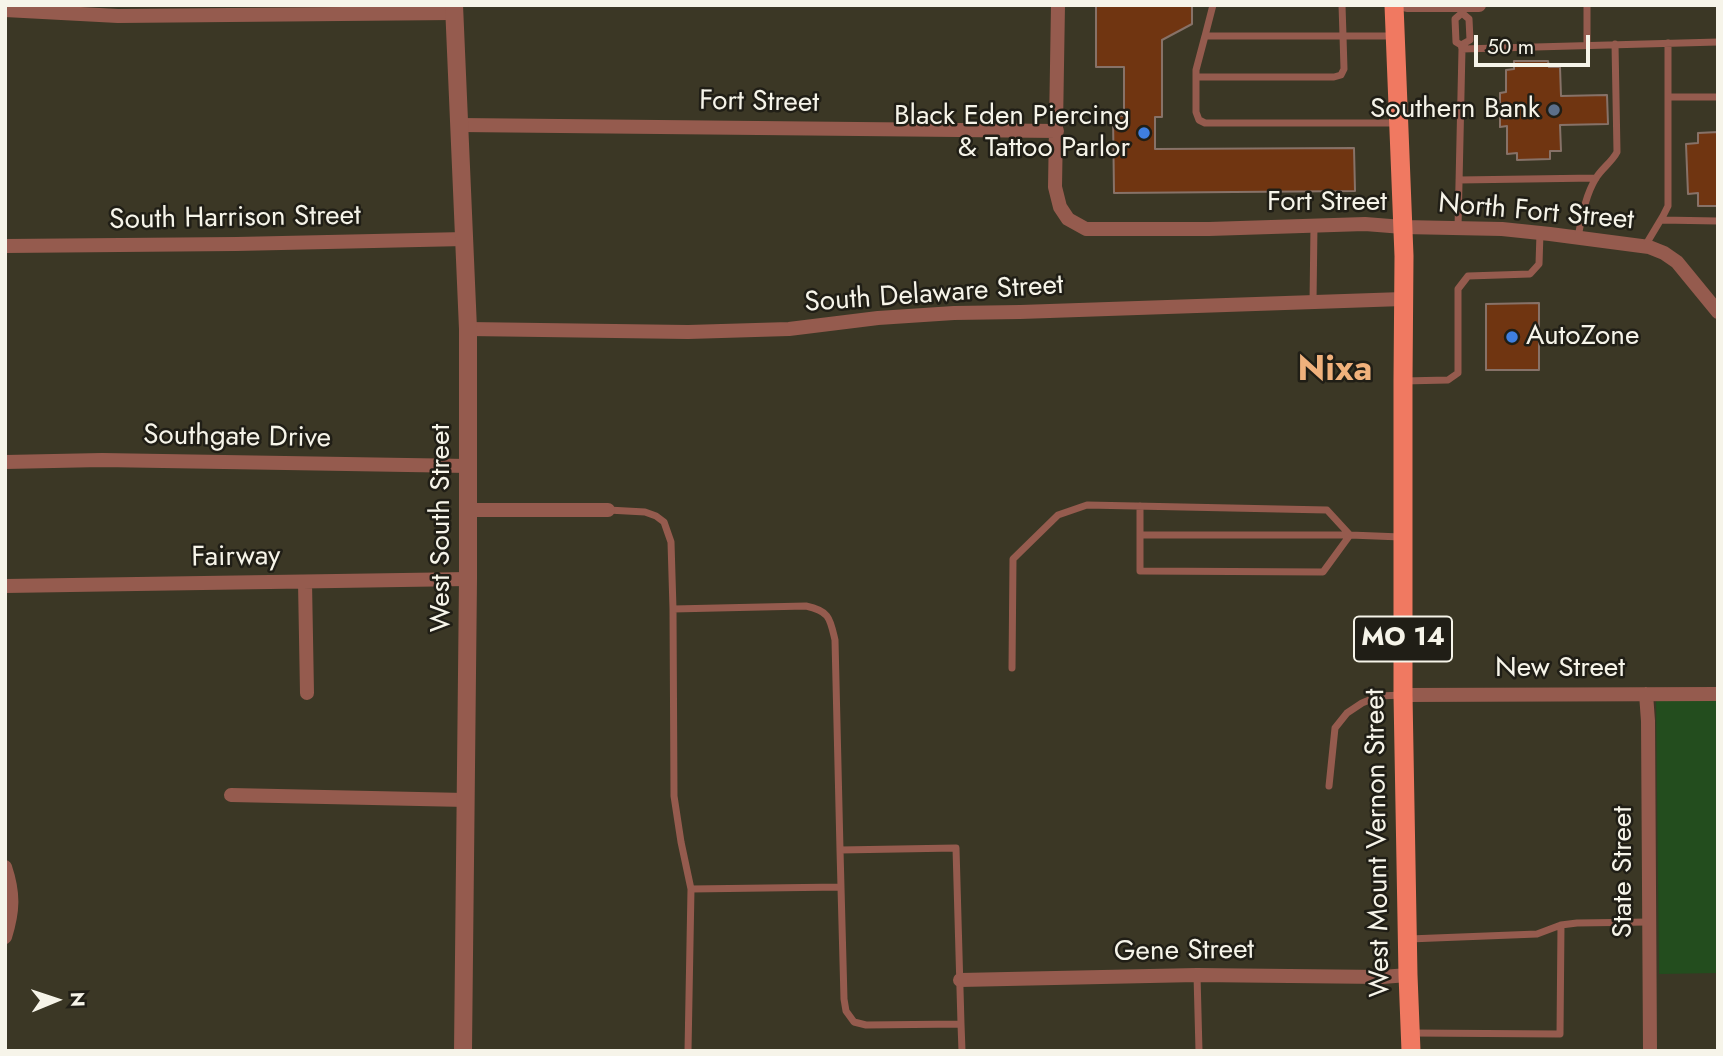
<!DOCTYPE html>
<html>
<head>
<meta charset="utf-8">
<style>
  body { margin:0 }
  #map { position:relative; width:1723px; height:1056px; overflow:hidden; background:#3b3725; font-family:Jost,sans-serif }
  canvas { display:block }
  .frame { position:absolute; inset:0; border:7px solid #f6f4e9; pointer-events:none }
  .north { position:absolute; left:21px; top:965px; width:70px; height:70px; -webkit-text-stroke:5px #201e16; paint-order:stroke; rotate:88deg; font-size:19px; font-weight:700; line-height:28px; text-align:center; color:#f6f4e9 }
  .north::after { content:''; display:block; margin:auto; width:24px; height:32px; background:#f6f4e9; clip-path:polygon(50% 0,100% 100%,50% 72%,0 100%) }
  .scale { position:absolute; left:1474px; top:35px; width:116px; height:32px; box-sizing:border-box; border:4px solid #f6f4e9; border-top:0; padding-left:9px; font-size:21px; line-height:24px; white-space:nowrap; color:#f6f4e9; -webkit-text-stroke:5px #201e16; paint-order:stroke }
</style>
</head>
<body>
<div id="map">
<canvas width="1723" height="1056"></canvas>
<div class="frame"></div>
<div class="north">N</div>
<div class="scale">50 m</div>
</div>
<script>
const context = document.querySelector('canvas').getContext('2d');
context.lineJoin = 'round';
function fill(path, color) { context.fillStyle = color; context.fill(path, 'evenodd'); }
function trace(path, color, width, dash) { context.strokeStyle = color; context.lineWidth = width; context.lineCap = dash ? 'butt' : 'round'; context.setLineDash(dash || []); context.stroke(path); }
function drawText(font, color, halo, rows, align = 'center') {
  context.font = font + ' Jost,sans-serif'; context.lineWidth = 5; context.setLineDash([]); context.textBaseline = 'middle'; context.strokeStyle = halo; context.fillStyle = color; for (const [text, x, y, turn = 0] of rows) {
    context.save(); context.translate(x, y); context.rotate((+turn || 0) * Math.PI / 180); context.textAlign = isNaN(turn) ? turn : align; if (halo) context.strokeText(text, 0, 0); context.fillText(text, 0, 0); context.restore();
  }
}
fill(new Path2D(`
  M1656 698H1718V973L1659 974Z`), '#234d1e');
const building = new Path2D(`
  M1096 5H1192V24L1162 40V117H1155V149L1354 148 1355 191 1114 193 1113 115 1124 116V67H1096Z
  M1514 61H1548L1549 67H1560L1561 96 1607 95 1608 124 1560 125 1561 151H1550V159L1517 160V153L1507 154V126L1500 127V93L1506 92V70L1514 69Z
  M1718 132V206H1698V193L1688 194 1686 144 1698 143V133Z
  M1539 303V370H1486V304Z`);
fill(building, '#703511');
trace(building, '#877268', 2);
trace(new Path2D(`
  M1587 5V45
  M1205 36 1213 5
  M1394 36H1343L1344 69 1341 75 1334 77H1196V112L1199 120 1205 123H1397
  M1462 49 1718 42
  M1196 77V70L1205 36H1343L1342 5
  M1668 97H1718
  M1459 180 1596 178
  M1661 220 1718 221
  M1458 228 1462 49 1461 45 1456 42 1455 19 1462 13 1469 19 1470 40 1461 45
  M1578 237C1582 217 1585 196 1596 178 1602 168 1612 162 1617 152L1615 44
  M1645 246 1663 216 1668 206V43
  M1313 302 1314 226
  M1403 381 1448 380 1458 373V289L1468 276 1530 274 1539 264 1540 233
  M1140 506V535
  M608 510 645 512 656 516 664 522 671 542 673 609 806 606C830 611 830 619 835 640L840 850 956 848 961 1024
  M1350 535 1323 572 1140 571V535H1350L1401 537
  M673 609 674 796 681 842 691 889 688 1051
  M1012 668 1013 559 1058 515 1087 505 1327 510 1350 535
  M1329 786 1335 728 1347 713 1362 703 1379 696 1403 695
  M840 850 844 999 846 1011 854 1022 866 1025 961 1024 962 1051
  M691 889 841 887
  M1409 939 1537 934 1561 925 1577 923 1649 922
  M1197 975 1199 1051
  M1411 1033 1560 1034 1561 925`), '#955b4e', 7);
trace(new Path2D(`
  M1058 5 1055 187 1060 207 1068 219 1086 229H1209L1365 224 1403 227 1502 229 1550 234 1649 247 1664 253 1677 262 1718 312
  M1407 5H1479
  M5 10 118 16 454 13
  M460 125 1057 131
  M5 246 236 244 465 239
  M468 329 688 332 789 329 878 318 954 313 1020 312 1403 299
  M5 462 102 460 468 466
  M468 510H608
  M305 582 307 693
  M5 586 468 579
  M1646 694 1648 721 1650 1051
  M1403 695 1718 694
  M231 795 466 800
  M5 867C14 894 13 911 5 937
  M960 980 1197 975 1382 977 1408 975`), '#955b4e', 14);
trace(new Path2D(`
  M454 5 468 329V579L463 1051`), '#955b4e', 18);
trace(new Path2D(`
  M1394 5 1404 256 1403 381V695L1408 975 1411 1051`), '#f07961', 19);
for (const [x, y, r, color] of [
  [1554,110,7,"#5c6f8a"],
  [1144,133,7,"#3f7fe0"],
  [1512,337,7,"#3f7fe0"]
]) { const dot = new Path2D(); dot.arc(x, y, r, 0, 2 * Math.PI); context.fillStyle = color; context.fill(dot); trace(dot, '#201e16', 2.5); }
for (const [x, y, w] of [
  [1403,639,98]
]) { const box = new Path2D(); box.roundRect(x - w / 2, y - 22.5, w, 45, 5); context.fillStyle = '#201e16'; context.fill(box); trace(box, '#f6f4e9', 2); }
drawText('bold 26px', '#f6f4e9', null, [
  ["MO 14",1403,639]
]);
drawText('28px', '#f6f4e9', '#201e16', [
  ["Fort Street",759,103,1],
  ["Fort Street",1327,203],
  ["North Fort Street",1536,213,5],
  ["South Harrison Street",235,219,-1],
  ["South Delaware Street",934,295,-4],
  ["Southgate Drive",237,438,1],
  ["West South Street",442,528,-90],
  ["Fairway",236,558,-1],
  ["New Street",1560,669],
  ["West Mount Vernon Street",1379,843,-91],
  ["State Street",1624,872,-90],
  ["Gene Street",1184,952,-1]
]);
drawText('28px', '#f6f4e9', '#201e16', [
  ["Southern Bank",1540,110],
  ["Black Eden Piercing",1130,117],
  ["& Tattoo Parlor",1130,149],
  ["AutoZone",1526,337,"left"]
], 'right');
drawText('bold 35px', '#f0b17c', '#201e16', [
  ["Nixa",1335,372]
]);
</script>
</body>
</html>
